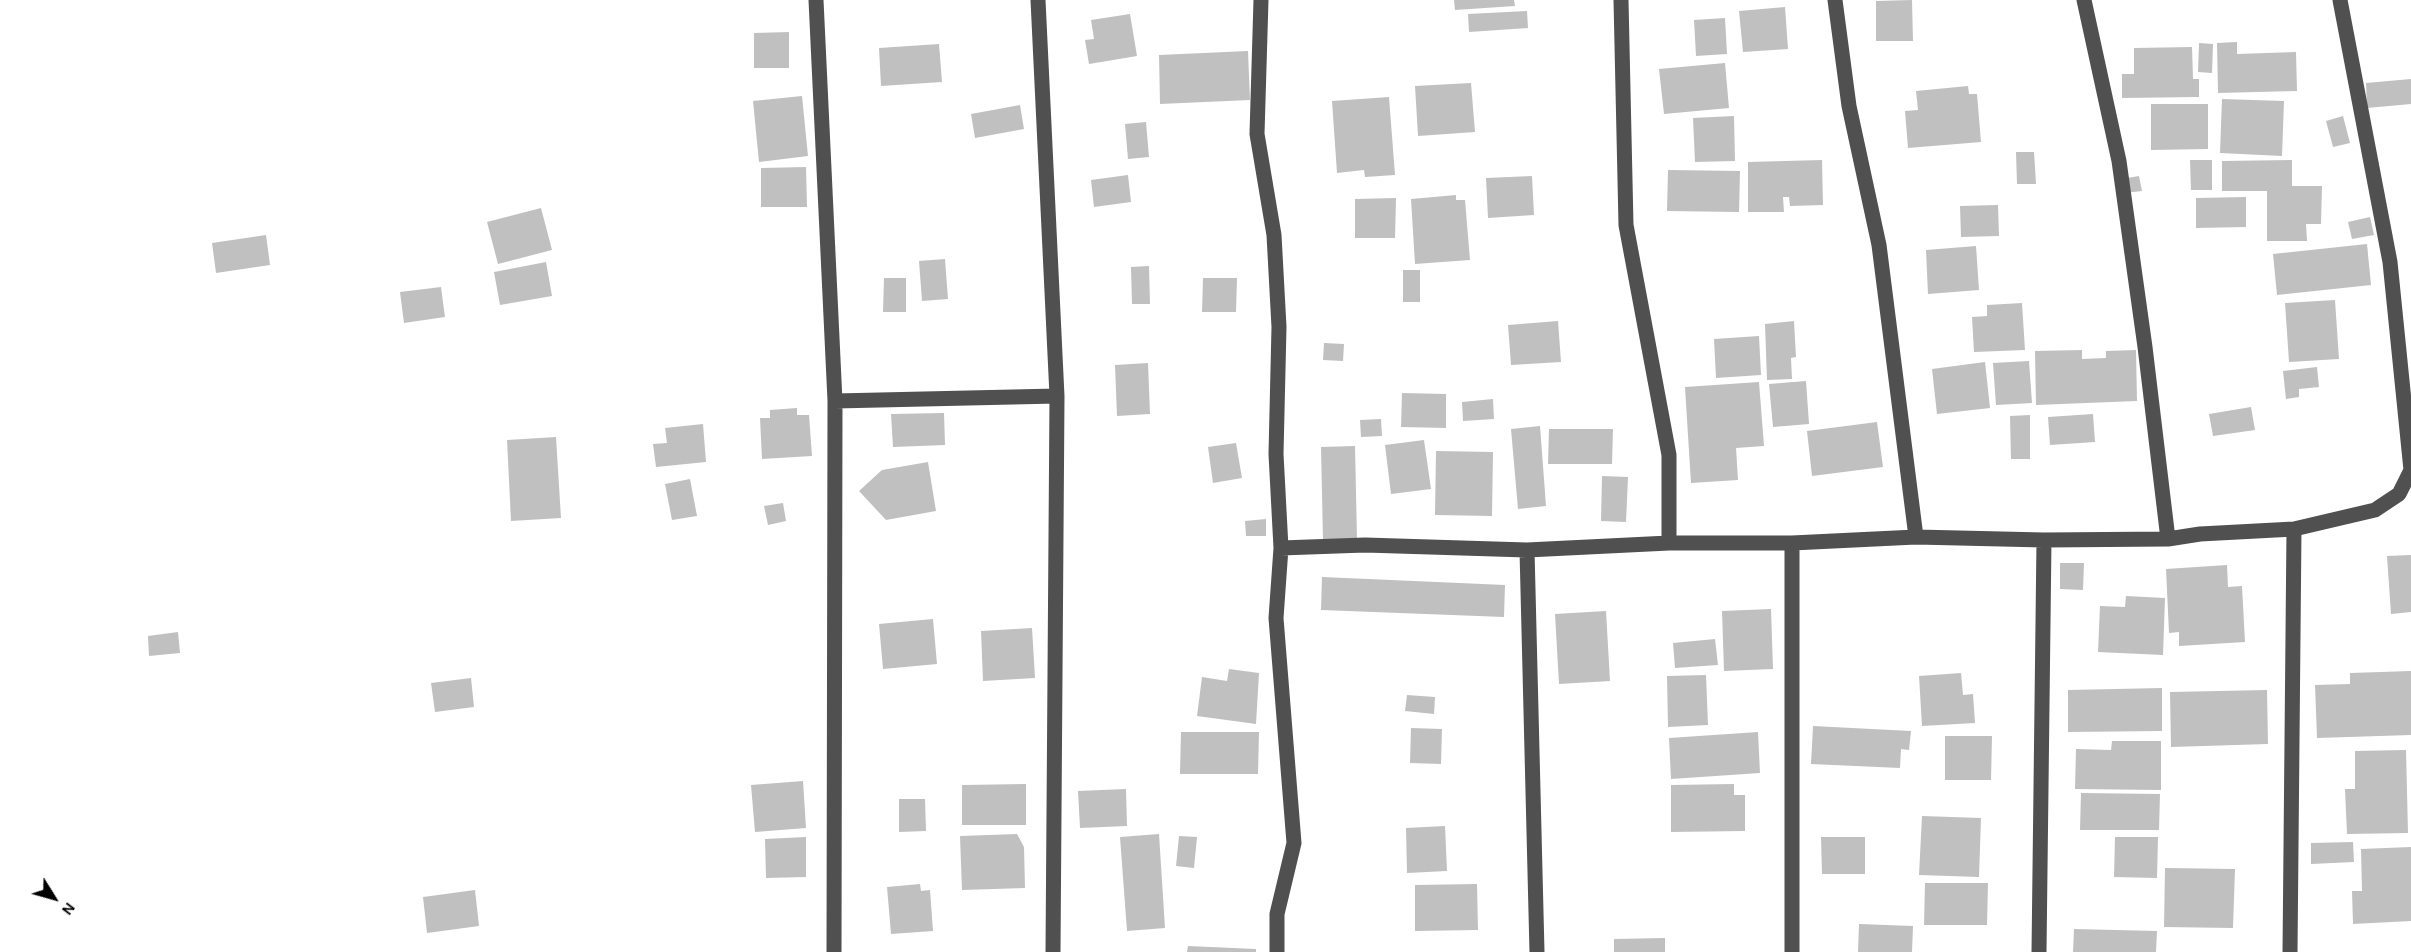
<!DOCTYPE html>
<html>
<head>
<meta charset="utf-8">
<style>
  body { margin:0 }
  #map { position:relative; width:2411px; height:952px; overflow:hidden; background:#fff; font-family:Karla,sans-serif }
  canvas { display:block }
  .north { position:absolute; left:24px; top:868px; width:60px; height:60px; -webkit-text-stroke:4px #fff; paint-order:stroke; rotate:127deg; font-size:16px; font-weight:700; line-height:24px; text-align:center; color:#000 }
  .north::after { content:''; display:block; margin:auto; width:21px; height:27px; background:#000; clip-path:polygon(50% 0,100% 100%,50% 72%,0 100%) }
</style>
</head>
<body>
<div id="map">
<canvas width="2411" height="952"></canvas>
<div class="north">N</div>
</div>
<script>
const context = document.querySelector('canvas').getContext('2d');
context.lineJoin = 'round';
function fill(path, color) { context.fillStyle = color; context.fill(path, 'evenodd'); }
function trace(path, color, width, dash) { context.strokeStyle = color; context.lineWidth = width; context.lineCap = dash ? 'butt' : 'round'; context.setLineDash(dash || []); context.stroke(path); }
fill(new Path2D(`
  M1454 0H1514L1515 6 1455 10Z
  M1912 0 1913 41H1876V1Z
  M1785 7 1788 49 1743 52 1739 11Z
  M1527 11 1528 28 1469 32 1468 14Z
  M1130 14 1137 56 1089 64 1085 40 1094 39 1091 20Z
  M1725 18 1727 54 1696 56 1694 20Z
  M789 32V68H754V33Z
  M2237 42V54L2296 52 2297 91 2218 93 2217 43Z
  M2199 43 2213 44 2212 73 2198 72Z
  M939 44 942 82 881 86 879 48Z
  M2192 47 2193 79H2199V97L2122 98V74H2134V48Z
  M1248 51 1250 100 1160 104 1159 55Z
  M1725 63 1729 108 1664 114 1659 69Z
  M2411 79V104L2367 108 2366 83Z
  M1471 83 1475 132 1418 136 1415 86Z
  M1968 86 1969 94H1977L1981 142 1908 148 1905 111 1918 110 1916 91Z
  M802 96 808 156 759 162 753 101Z
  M1389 97 1395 175 1365 177 1364 170 1337 173 1332 101Z
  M2222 99 2284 101 2282 156 2220 153Z
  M2151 104H2208V149L2151 150Z
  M1020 105 1024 129 975 138 971 114Z
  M1734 116 1735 161 1695 162 1693 118Z
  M2343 116 2350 143 2333 147 2326 121Z
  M1146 122 1149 157 1128 159 1125 124Z
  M2016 152H2034L2036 184H2017Z
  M1822 160 1823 205 1790 206 1789 197H1783L1784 212H1748V162Z
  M2190 160H2212V190H2191Z
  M2292 160V186H2322L2321 224H2306L2307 241H2267V191H2222V161Z
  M806 167 807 207H761V168Z
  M1668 170 1740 171 1739 212 1667 211Z
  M1128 175 1131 202 1094 207 1091 180Z
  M1532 176 1534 215 1488 218 1486 178Z
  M2139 176 2142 191 2124 193 2121 179Z
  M1456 195V200H1465L1470 260 1415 264 1411 199Z
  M2246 197V227L2196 228V198Z
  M1396 198 1395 238H1355V199Z
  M1998 205 1999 236 1961 237 1960 206Z
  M541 208 552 250 498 264 487 222Z
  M2370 217 2374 235 2352 239 2348 222Z
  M266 235 270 265 216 273 212 243Z
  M2367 244 2371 285 2277 295 2273 254Z
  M1976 246 1979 290 1928 294 1926 250Z
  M945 259 948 299 922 301 919 261Z
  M546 262 552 296 500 305 494 272Z
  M1149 266 1150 304H1132L1131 267Z
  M1403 270H1420V302H1403Z
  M884 278H906V312H883Z
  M1203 278H1237L1236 312H1202Z
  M441 287 445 317 404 323 400 292Z
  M2335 300 2339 359 2289 362 2285 303Z
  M2022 303 2025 350 1974 352 1972 317 1987 316V305Z
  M1558 321 1561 362 1511 365 1508 325Z
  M1794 321 1796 357 1791 358 1792 379 1767 380 1765 324Z
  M1759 336 1761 375 1716 378 1714 339Z
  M1324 343 1344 344 1343 361 1323 360Z
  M2082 350V359L2106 358V351L2136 350 2137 401 2036 405 2035 351Z
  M2029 361 2032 403 1996 405 1993 363Z
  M1985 362 1990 408 1937 414 1932 369Z
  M1148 363 1150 414 1117 416 1115 365Z
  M2317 367 2319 387 2299 389V397L2286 399 2283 371Z
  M1806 381 1809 424 1773 427 1769 384Z
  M1759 382 1764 446 1736 448 1738 480 1691 483 1685 387Z
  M1402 393 1446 394V428L1401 427Z
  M1493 399 1494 419 1463 421 1462 402Z
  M2251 407 2255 430 2213 436 2209 414Z
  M797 408V415H809L812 456 762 459 760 418H770V410Z
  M944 413 945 445 893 447 891 414Z
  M2093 414 2095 442 2050 445 2048 417Z
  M2030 415V459H2011L2010 416Z
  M1381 419 1382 436 1361 437 1360 420Z
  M1877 422 1883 467 1812 476 1807 431Z
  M703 424 706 462 656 467 653 444 667 443 665 428Z
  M1540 426 1546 506 1518 509 1511 429Z
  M1549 429H1613L1612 464H1548Z
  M556 437 561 518 511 521 507 440Z
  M1424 440 1431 489 1391 494 1385 445Z
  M1236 443 1242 478 1213 483 1208 447Z
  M1355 446 1357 539 1323 541 1321 447Z
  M1436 451 1493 452 1492 516 1435 515Z
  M928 462 936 511 886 520 859 491 882 470Z
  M1602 476 1628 477 1626 522 1601 521Z
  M690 479 697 516 672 520 665 484Z
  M783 503 786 521 768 525 764 506Z
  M1266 519V536H1246L1245 521Z
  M2411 555V612L2391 614 2387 556Z
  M2060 563H2084L2083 590 2060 589Z
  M2227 565 2228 587 2242 586 2245 642 2179 646V632L2169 633 2166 569Z
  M1322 577 1505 585 1504 617 1321 610Z
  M2126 596 2165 598 2163 655 2098 652 2100 606 2125 607Z
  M1771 609 1773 669 1724 671 1722 611Z
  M1606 611 1610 681 1559 684 1555 614Z
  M933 619 937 664 883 669 879 624Z
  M1032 628 1035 678 983 681 981 631Z
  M178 632 180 653 149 656 148 636Z
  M1715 639 1718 665 1675 668 1673 643Z
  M1229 669 1259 673 1256 724 1197 716 1202 677 1227 681Z
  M2411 671V735L2317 738 2315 685 2350 684V673Z
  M1961 673 1963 695 1973 694 1975 723 1922 726 1919 676Z
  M1706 675 1708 725 1668 727 1667 676Z
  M471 678 474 707 435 712 431 683Z
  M2162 688V731L2068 732V690Z
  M2267 690 2268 744 2171 747 2170 692Z
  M1407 695 1435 697 1434 714 1405 711Z
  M1813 726 1911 731 1909 750 1901 749 1900 768 1811 764Z
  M1411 728 1442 729 1441 764 1410 763Z
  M1181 732H1259L1258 774H1180Z
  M1758 732 1760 773 1671 779 1669 738Z
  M1945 736H1992L1991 780H1945Z
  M2112 741H2161V790L2075 789 2076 749 2111 750Z
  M2406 750 2408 833 2347 834 2345 789H2355V751Z
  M803 781 806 828 755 832 751 785Z
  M1026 784V825H962V785Z
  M1734 784V795H1745V831L1671 832V785Z
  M1126 789 1127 826 1080 828 1078 791Z
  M2081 793 2160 794 2159 830H2080Z
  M899 799H925L926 831 899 832Z
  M1922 816 1981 818 1979 877 1919 875Z
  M1445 826 1447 871 1407 873 1406 828Z
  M1017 834 1024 847 1025 888 962 890 960 836Z
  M1159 834 1165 928 1127 931 1120 837Z
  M1179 836 1197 837 1194 868 1176 866Z
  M806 837V877L766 878 765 839Z
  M1821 837H1865V874H1822Z
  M2115 837H2158L2157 878 2114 877Z
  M2353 842 2354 862 2311 864V843Z
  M2411 847V921L2353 924 2352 891H2362L2361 849Z
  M2165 868 2235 869 2233 928 2164 927Z
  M1925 883H1988L1987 925H1924Z
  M920 884 921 891 930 890 933 931 891 934 887 887Z
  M1477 884 1478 930 1415 931V885Z
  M475 890 479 926 427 933 423 897Z
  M1859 924 1913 926 1912 952H1858Z
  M2074 929 2157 931 2156 952H2073Z
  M1665 938V952H1614V939Z
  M1188 946 1256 949V952H1187Z`), '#c0c0c0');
trace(new Path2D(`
  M816 0 835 401
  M1038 0 1057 396 1053 952
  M1261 0 1257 134 1274 235 1279 327 1276 454 1281 548 1276 618 1294 843 1277 914V952
  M1621 0 1626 225 1669 455V543
  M1835 0 1849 106 1879 245 1916 537
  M2084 0 2119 161 2145 347 2168 539
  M1792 543V952
  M1281 548 1365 545 1527 550 1669 543H1792L1916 537 2044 540 2168 539 2200 534 2294 529 2375 510 2399 494 2411 470 2390 262 2340 0
  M1527 550 1537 952
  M834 952 835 401 1057 396
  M2039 952 2044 540
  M2290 952 2294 529`), '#505050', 15);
</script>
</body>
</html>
